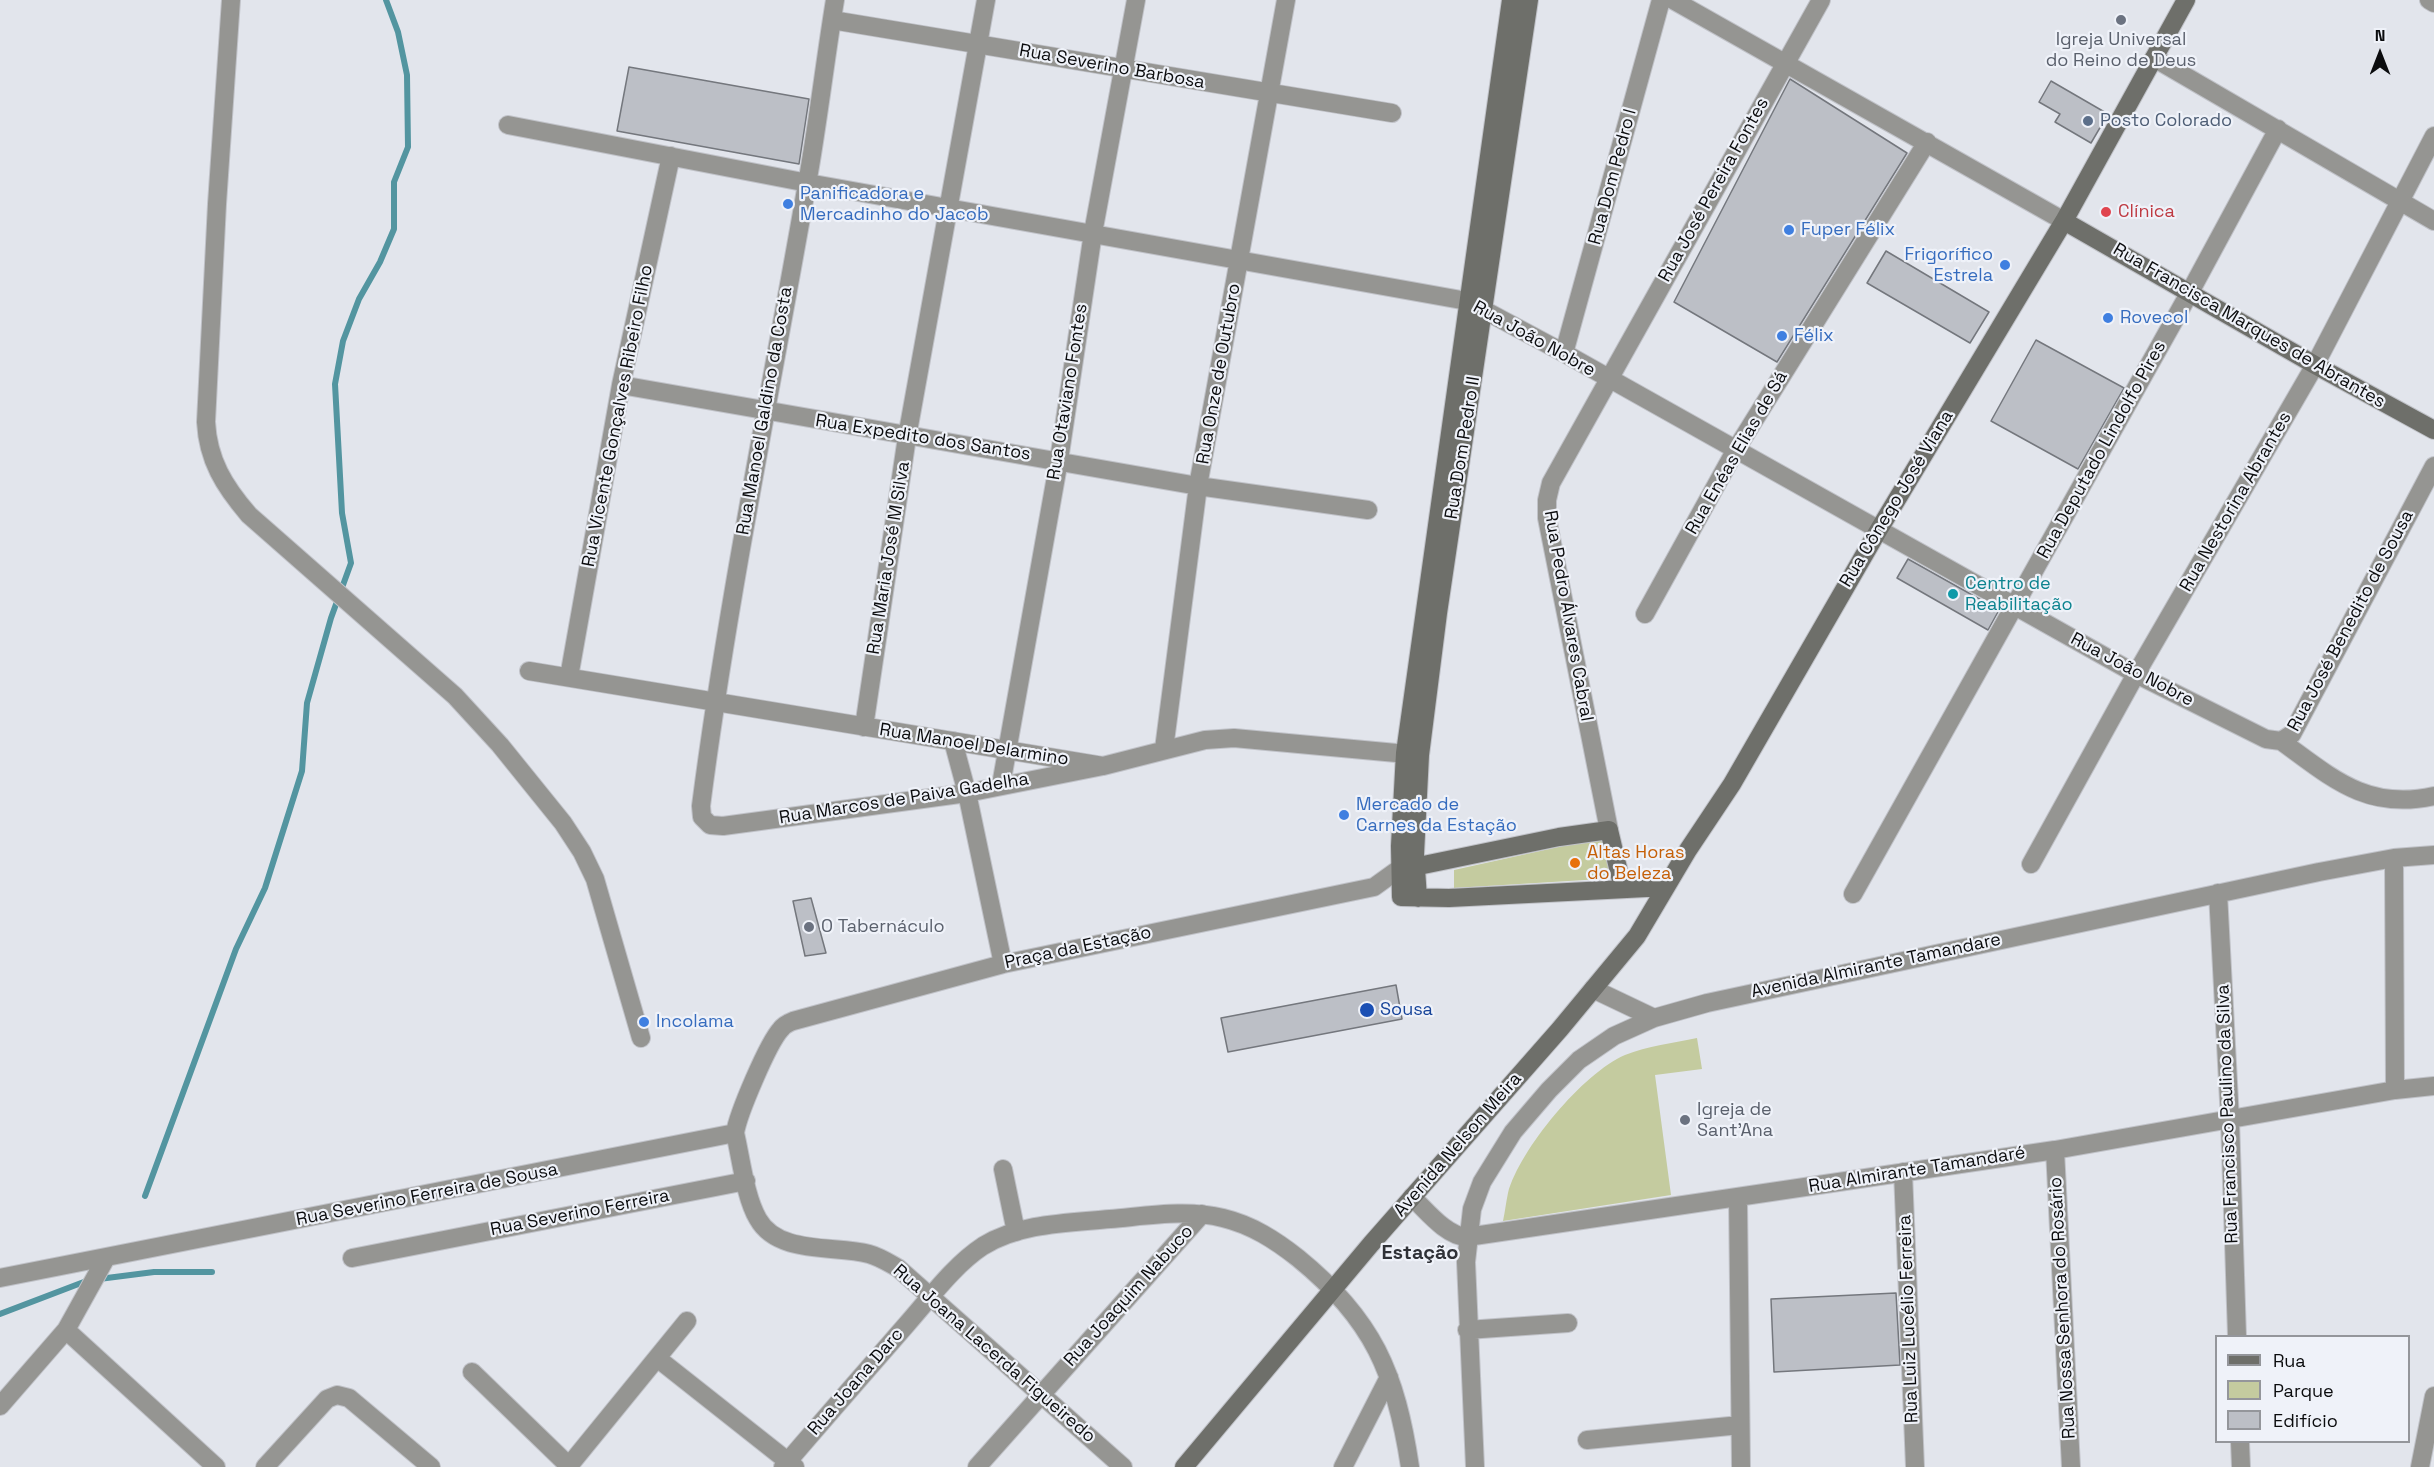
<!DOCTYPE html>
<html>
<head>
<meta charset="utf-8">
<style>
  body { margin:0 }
  #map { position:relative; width:2434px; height:1467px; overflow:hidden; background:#e2e5ec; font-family:"Space Grotesk",sans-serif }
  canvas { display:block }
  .legend { position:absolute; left:2215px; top:1335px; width:195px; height:108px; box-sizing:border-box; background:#eff2f9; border:2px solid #94969b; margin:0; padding:8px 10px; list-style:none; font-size:18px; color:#0b0c0e }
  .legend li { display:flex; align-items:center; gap:12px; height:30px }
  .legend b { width:30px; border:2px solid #94969b }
  .north { position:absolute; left:2350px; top:24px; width:60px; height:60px; -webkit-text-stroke:4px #eff2f9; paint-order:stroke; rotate:0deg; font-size:16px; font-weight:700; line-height:24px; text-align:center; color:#0b0c0e }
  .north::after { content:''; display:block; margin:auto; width:21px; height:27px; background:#0b0c0e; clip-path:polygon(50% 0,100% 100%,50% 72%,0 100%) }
</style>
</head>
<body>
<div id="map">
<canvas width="2434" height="1467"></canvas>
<ul class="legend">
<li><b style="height:8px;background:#6e6f6a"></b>Rua</li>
<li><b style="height:16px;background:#c4cb9f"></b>Parque</li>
<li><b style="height:16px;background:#bcbfc6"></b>Edifício</li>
</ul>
<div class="north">N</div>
</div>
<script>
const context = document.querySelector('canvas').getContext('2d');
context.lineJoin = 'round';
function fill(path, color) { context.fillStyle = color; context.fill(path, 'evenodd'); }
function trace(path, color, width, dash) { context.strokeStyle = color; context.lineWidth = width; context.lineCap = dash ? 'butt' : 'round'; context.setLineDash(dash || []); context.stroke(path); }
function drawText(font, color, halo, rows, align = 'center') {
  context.font = font + ' "Space Grotesk",sans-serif'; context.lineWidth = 4.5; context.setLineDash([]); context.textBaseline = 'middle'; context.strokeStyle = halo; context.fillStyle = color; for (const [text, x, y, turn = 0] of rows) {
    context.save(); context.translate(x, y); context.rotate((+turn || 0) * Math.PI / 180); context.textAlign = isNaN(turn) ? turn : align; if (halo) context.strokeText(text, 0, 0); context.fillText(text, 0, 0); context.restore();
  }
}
fill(new Path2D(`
  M1590 840H1602L1607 843 1613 870 1601 879 1454 888V870Z
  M1697 1038 1702 1069 1655 1075 1671 1195 1503 1221C1505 1212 1506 1202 1508 1193 1520 1149 1583 1073 1625 1055 1647 1046 1674 1043 1697 1038Z`), '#c4cb9f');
trace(new Path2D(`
  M145 1196 236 949 265 888 302 771 307 703 331 618 351 563 342 513 335 384 343 341 359 299 380 262 394 229V182L408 147 407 75 398 32 386 0
  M99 1279 154 1272H212
  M0 1314 89 1280`), '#5395a0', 6);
const building = new Path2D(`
  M629 67 809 99 799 164 617 131Z
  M1790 79 1907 153 1777 362 1674 302Z
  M2051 81 2108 114 2091 143 2055 122 2060 114 2039 102Z
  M1886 251 1989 312 1970 343 1867 283Z
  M2036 340 2124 388 2078 469 1991 421Z
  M1908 559 1999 610 1988 630 1897 578Z
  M811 898 826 953 805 956 793 901Z
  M1396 985 1402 1019 1228 1052 1221 1018Z
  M1896 1293 1900 1365 1774 1372 1771 1299Z`);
fill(building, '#bcbfc6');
trace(building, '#74777d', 1.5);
const street = new Path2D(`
  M231 0 217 204 206 422C208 460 224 486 249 515L455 696 500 745 563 823 582 852 595 879 641 1038
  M835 0C825 61 818 123 807 184 771 391 728 597 701 806L702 817 710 825 723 826 967 793 1103 766
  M1673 0 2064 221
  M2429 0 2434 3
  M832 20 1392 113
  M2154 58 2434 221
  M508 125 808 183 1467 301 1564 353 2136 674 2266 739 2281 741
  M1564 353 1661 0
  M621 385 1198 486 1368 510
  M1645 614 1735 451 1927 142
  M529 671 1103 766 1205 740 1234 738 1418 755
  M569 677 621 385 671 156
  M864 727 907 437 986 0
  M953 741 967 793 1003 964
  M2281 741 2292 734 2434 466
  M2281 741C2332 778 2367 811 2434 796
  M1164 749 1198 486 1286 0
  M1001 785 1059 460 1093 233 1136 0
  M1609 830 1547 518V500L1551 483 1821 0
  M2394 858 2395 1090
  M2031 864 2136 674 2315 365 2434 136
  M2218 893 2230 1120 2237 1336
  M1853 894 2190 292 2278 129
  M1593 989 1654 1018
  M735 1133C741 1158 745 1197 758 1219 778 1255 835 1245 869 1254 880 1257 889 1263 898 1268L1123 1467
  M2055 1150 2071 1467
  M1003 1169 1016 1232
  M1903 1172 1915 1467
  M1412 1197C1427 1211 1446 1236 1467 1237L2055 1150 2395 1090 2434 1086
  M1738 1197 1741 1467
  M352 1258 746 1181
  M0 1278 735 1133C738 1114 768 1043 781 1029 784 1025 788 1023 793 1021L1003 964 1374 887 1399 869
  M66 1330 216 1467
  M1467 1330 1568 1323
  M657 1358 795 1467
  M472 1372 569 1466
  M0 1406 66 1330 106 1258
  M1587 1440 1740 1425
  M2240 1442 2241 1467
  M265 1467 327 1399 337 1395 349 1398 431 1467
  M568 1467 687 1321
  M783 1467C824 1419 866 1371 907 1324 930 1298 954 1265 983 1246 1020 1223 1068 1223 1110 1219 1147 1216 1187 1209 1223 1218 1252 1225 1275 1240 1298 1258 1373 1319 1396 1373 1410 1467
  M977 1467 1202 1214
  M1343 1467 1389 1377
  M1475 1467 1466 1262 1472 1209 1482 1182 1513 1132 1549 1090 1579 1060 1614 1036 1654 1018 1707 1003 2319 872 2394 858 2434 855
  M2420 1467 2434 1396`);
const secondary = new Path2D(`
  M1511 0 1405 753 1400 846 1401 897 1449 898 1666 887
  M2064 221 2315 365 2434 430
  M1404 869 1559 837 1609 830 1623 889
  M1418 898 1415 854 1420 755 1438 613 1529 0
  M1184 1467 1371 1244 1560 1029 1637 936 1688 850 1732 784 1878 531 2064 221 2186 0`);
trace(street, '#c0c2c8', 20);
trace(secondary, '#c0c2c8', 20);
trace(street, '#959592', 18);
trace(secondary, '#6e6f6a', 18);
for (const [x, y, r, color] of [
  [2121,20,6,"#6b7280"],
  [2088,121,6,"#5c6f8a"],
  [788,204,6,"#3f7fe0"],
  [2106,212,6,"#e0444e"],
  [1789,230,6,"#3f7fe0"],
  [2005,265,6,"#3f7fe0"],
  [2108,318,6,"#3f7fe0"],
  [1782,336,6,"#3f7fe0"],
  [1953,594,6,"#0f9aa8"],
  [1344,815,6,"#3f7fe0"],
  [1575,863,6,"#e8710a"],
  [809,927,6,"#6b7280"],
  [1367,1010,8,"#1a4fb4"],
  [644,1022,6,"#3f7fe0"],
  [1685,1120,6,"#6b7280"]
]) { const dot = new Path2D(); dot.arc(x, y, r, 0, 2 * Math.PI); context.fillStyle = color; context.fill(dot); trace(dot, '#eff2f9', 2); }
drawText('18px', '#5b616d', '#eff2f9', [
  ["Igreja Universal",2121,40,"center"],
  ["do Reino de Deus",2121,61,"center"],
  ["O Tabernáculo",821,927],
  ["Igreja de",1697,1110],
  ["Sant'Ana",1697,1131]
], 'left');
drawText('18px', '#0b0c0e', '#eff2f9', [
  ["Rua Severino Barbosa",1112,67,10],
  ["Rua Dom Pedro I",1613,177,-75],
  ["Rua José Pereira Fontes",1714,190,-61],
  ["Rua Francisca Marques de Abrantes",2249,326,30],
  ["Rua João Nobre",1534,339,29],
  ["Rua Onze de Outubro",1219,374,-80],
  ["Rua Otaviano Fontes",1068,392,-81],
  ["Rua Manoel Galdino da Costa",765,411,-80],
  ["Rua Vicente Gonçalves Ribeiro Filho",618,416,-79],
  ["Rua Expedito dos Santos",923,438,9],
  ["Rua Dom Pedro II",1463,448,-81],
  ["Rua Deputado Lindolfo Pires",2102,450,-61],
  ["Rua Enéas Elias de Sá",1737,453,-60],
  ["Rua Cônego José Viana",1897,499,-59],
  ["Rua Nestorina Abrantes",2236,502,-60],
  ["Rua Maria José M Silva",889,558,-81],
  ["Rua Pedro Álvares Cabral",1568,616,80],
  ["Rua José Benedito de Sousa",2351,621,-62],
  ["Rua João Nobre",2132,670,28],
  ["Rua Manoel Delarmino",974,745,9],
  ["Rua Marcos de Paiva Gadelha",904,799,-9],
  ["Praça da Estação",1078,948,-12],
  ["Avenida Almirante Tamandare",1876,966,-12],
  ["Rua Francisco Paulino da Silva",2228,1114,-92],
  ["Avenida Nelson Meira",1458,1145,-49],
  ["Rua Almirante Tamandaré",1917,1170,-9],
  ["Rua Severino Ferreira de Sousa",427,1195,-11],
  ["Rua Severino Ferreira",580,1213,-11],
  ["Rua Joaquim Nabuco",1129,1296,-48],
  ["Rua Nossa Senhora do Rosário",2063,1308,-93],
  ["Rua Luiz Lucélio Ferreira",1909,1319,-92],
  ["Rua Joana Lacerda Figueiredo",994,1354,41],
  ["Rua Joana Darc",856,1382,-49]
]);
drawText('18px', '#4e5e75', '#eff2f9', [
  ["Posto Colorado",2100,121]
], 'left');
drawText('18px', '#366cbe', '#eff2f9', [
  ["Panificadora e",800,194],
  ["Mercadinho do Jacob",800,215],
  ["Fuper Félix",1801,230],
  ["Frigorífico",1993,255,"right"],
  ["Estrela",1993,276,"right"],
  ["Rovecol",2120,318],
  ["Félix",1794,336],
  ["Mercado de",1356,805],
  ["Carnes da Estação",1356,826],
  ["Incolama",656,1022]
], 'left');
drawText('18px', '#be3a42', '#eff2f9', [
  ["Clínica",2118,212]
], 'left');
drawText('18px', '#0d838f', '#eff2f9', [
  ["Centro de",1965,584],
  ["Reabilitação",1965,605]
], 'left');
drawText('18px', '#c56008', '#eff2f9', [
  ["Altas Horas",1587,853],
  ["do Beleza",1587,874]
], 'left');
drawText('18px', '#164399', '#eff2f9', [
  ["Sousa",1380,1010]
], 'left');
drawText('bold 20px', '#2f3137', '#eff2f9', [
  ["Estação",1420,1254]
]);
</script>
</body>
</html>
